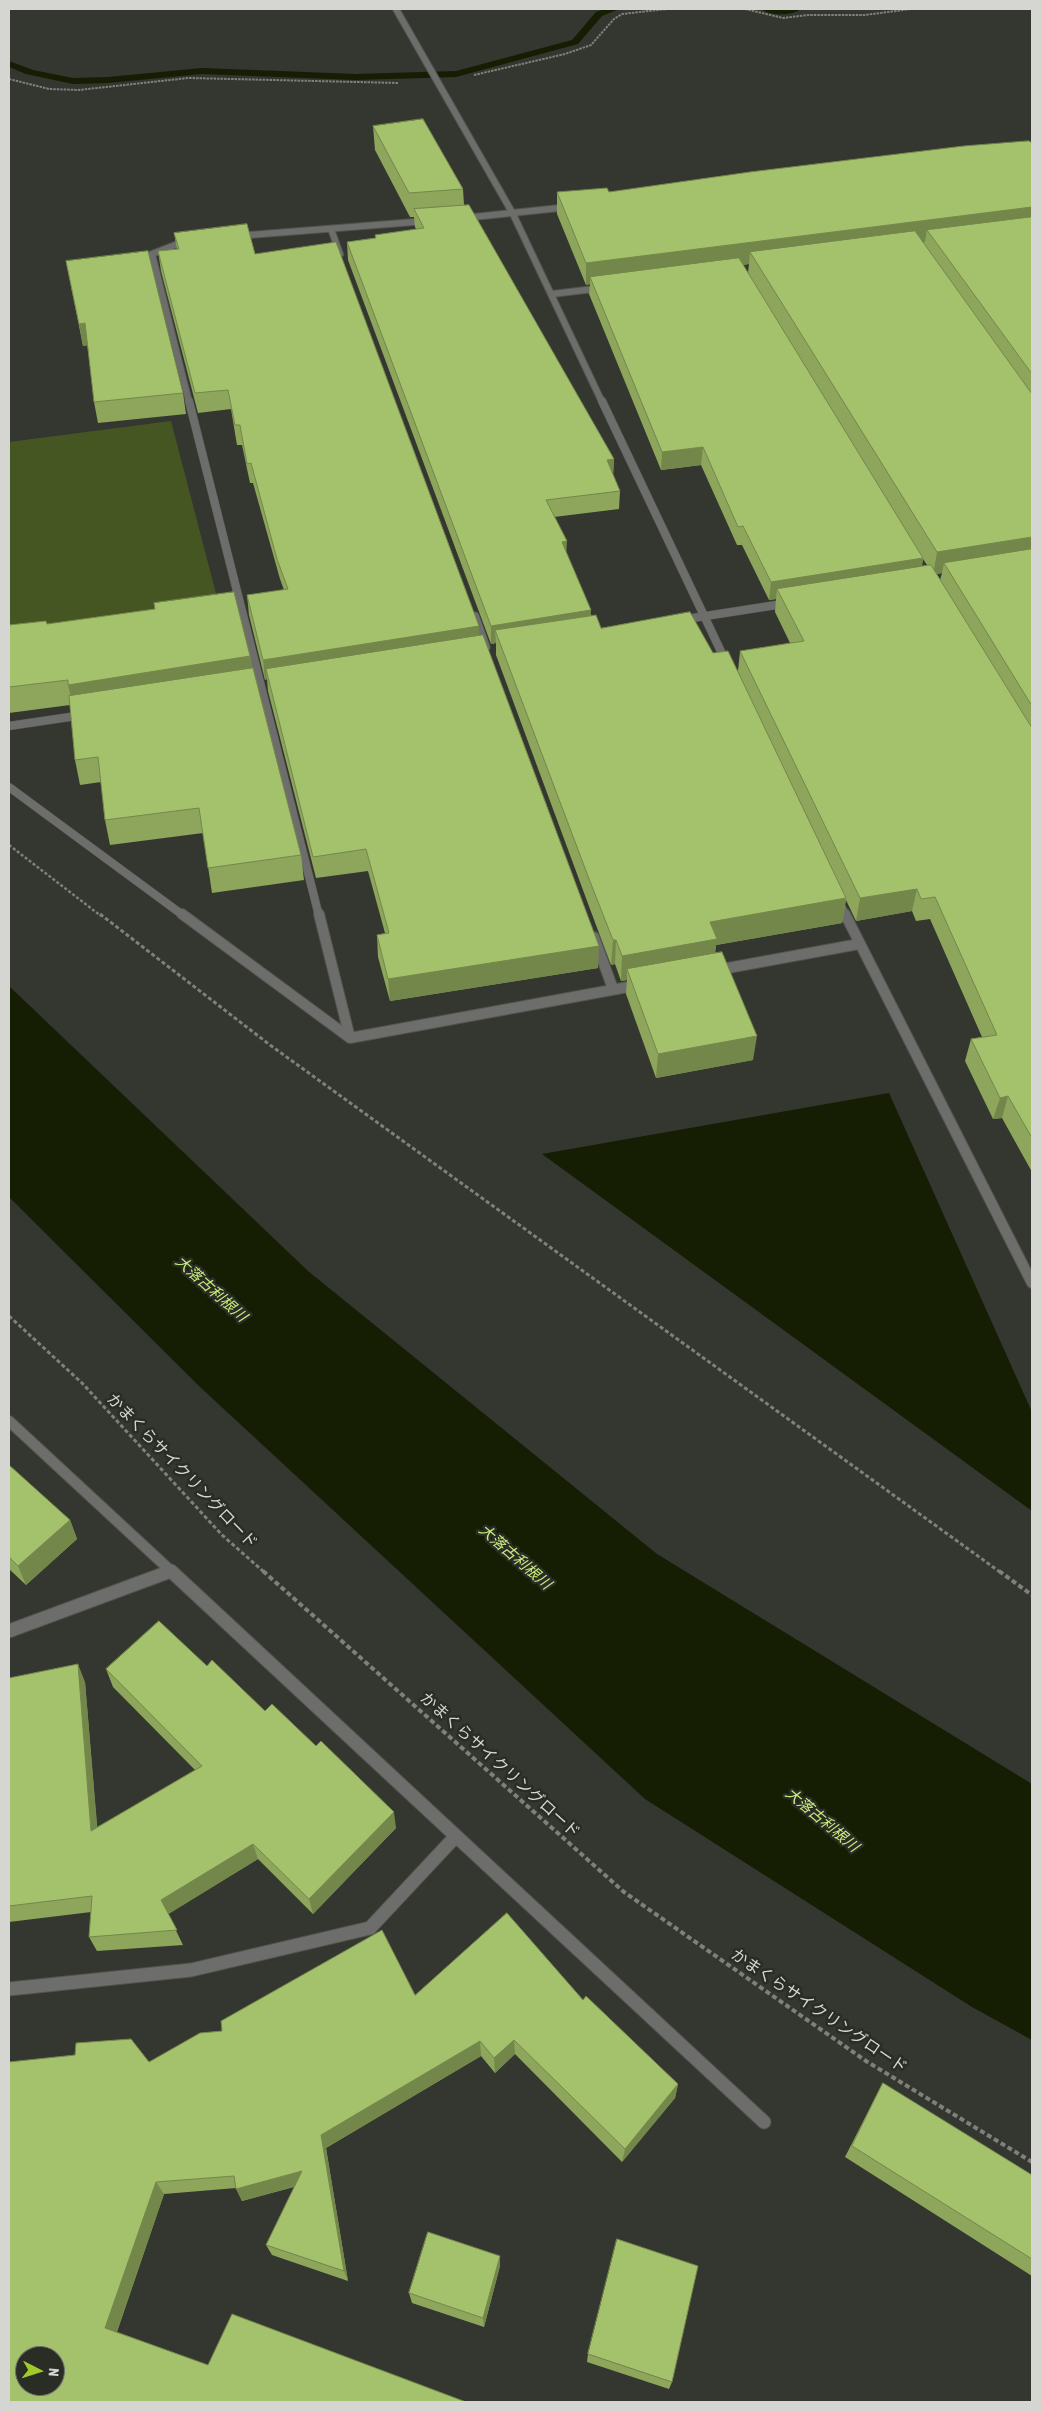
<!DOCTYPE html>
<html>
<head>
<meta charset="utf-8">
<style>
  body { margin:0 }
  #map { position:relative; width:1041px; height:2411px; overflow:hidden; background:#343630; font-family:"Asap Condensed",sans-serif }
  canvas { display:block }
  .frame { position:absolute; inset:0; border:10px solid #d5d6d2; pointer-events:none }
  .north { position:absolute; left:15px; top:2346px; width:50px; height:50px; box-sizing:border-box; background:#2a2c26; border:1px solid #6e706b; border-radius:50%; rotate:95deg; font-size:14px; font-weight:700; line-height:20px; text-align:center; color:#d5d6d2 }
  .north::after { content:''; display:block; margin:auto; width:18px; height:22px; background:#a0c92c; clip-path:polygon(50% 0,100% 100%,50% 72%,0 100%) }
</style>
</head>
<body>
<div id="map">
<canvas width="1041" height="2411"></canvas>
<div class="frame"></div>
<div class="north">N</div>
</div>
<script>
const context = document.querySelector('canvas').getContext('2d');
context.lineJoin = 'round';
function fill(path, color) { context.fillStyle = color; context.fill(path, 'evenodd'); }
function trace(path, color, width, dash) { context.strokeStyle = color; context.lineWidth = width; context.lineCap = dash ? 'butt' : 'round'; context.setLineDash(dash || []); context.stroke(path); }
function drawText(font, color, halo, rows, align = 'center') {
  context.font = font + ' "Asap Condensed","Noto Sans JP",sans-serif'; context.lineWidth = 5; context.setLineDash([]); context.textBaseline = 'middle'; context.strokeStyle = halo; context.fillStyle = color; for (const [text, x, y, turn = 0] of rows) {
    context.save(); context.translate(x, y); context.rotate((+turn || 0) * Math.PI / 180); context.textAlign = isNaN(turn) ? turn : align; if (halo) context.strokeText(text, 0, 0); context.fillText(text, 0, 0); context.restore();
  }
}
fill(new Path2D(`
  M171 421 220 609 9 639V442Z`), '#465623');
fill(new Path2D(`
  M9 986 308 1271 657 1554 1032 1784V2040L972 2007 645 1799 199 1386 9 1197Z
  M889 1093 1032 1412V1511L542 1154Z`), '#151d03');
fill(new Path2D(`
  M605 9H619L602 16 578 44 456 77 356 80 202 74 108 83 73 84 26 74 9 67V61L33 70 73 78 108 77 202 68 356 74 456 71 572 40 596 12Z
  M761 9H801C792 16 770 16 761 9Z`), '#151d03');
const serviceFar1 = new Path2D(`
  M9 1421 172 1572
  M168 1572 171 1571`);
const service = new Path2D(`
  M9 1631 171 1571
  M9 1989 191 1970 370 1928 456 1836 171 1571`);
const minorFar3 = new Path2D(`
  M513 214 602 402
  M464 218 569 207
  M331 229 340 254
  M237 236 427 221
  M188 240 152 254 189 402
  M552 294 602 288`);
const minorFar2 = new Path2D(`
  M189 401 319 916
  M602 401 726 662
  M475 616 486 647
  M680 620 789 603
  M9 726 83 715
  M9 787 184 916
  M839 902 846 916`);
const minorFar1 = new Path2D(`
  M182 914 350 1038
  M319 914 350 1038 639 985
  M845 914 1032 1283
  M594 937 613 989
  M717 970 859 944`);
const minor = new Path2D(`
  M456 1836 764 2122`);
const tertiary = new Path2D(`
  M396 9 513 214`);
trace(serviceFar1, '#51534d', 12);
trace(service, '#51534d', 15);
trace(minorFar3, '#51534d', 8);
trace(minorFar2, '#51534d', 9);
trace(minorFar1, '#51534d', 12);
trace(minor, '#51534d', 15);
trace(tertiary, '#51534d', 8);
trace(new Path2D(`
  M745 9 783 18 808 15H865L911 9
  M474 75 565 54 591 45 614 19 622 14 667 9
  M9 79 49 89 79 90 188 78 398 83`), '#7f807b', 2, [2.5, 1]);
trace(new Path2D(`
  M9 845 101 916`), '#7f807b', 2.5, [3, 2]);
trace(new Path2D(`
  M100 914 270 1045 1000 1572
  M9 1316 82 1383 222 1535 264 1572`), '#7f807b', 3, [4, 2.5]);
trace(new Path2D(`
  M263 1571 624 1892 866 2061 1032 2162
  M999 1571 1032 1595`), '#7f807b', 4, [5, 3]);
trace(serviceFar1, '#6d6e6b', 10);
trace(service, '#6d6e6b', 13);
trace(minorFar3, '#6d6e6b', 6);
trace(minorFar2, '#6d6e6b', 8);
trace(minorFar1, '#6d6e6b', 10);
trace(minor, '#6d6e6b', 13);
trace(tertiary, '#6d6e6b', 6);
fill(new Path2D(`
  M373 126 463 189 464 205 614 459 613 475 620 491 619 509 554 517 566 552 591 615 601 628 713 653 738 671 740 651 790 643 775 612 776 599 769 600 742 545H737L701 465 661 470 589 294 590 284 586 285 557 214V192H609L1032 143V1172L1002 1118 993 1119 965 1061 971 1039 982 1037 930 919 916 921 912 911 856 921 846 900 842 923 716 945 715 953 753 1060 656 1078 626 994 627 980 621 981 615 964 611 965 590 909 496 655V643L491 644 348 260 347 242 375 238V235L416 229 415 227 414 217H410L375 150ZM749 264 748 273 743 265ZM923 559 927 565 922 566ZM942 573 940 580 937 574Z
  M174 233 255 254 479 626V636L598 968 390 1001 378 957 377 935 385 933 368 871 316 878 268 691 267 679 265 680 249 615 247 595 284 590 280 579 253 483H250L242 445H237L231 409 198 413 161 271 158 251 177 249Z
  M66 261 183 393 186 414 98 423 94 402 88 345 83 346Z
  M46 621 47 624 250 656 252 668 301 855 304 880 212 893 203 833 110 845 105 820 101 782 80 785 75 760 70 705 9 713V625Z
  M9 1465 70 1520 77 1539 26 1585 9 1569Z
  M207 1666 265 1711 396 1828 313 1914 258 1859 168 1914 183 1945 97 1951 89 1937 91 1912 9 1922V1678L85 1682 97 1827 195 1770 113 1687 106 1669Z
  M415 1995 583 2000 678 2084 675 2098 622 2162 515 2054 495 2073 481 2056 326 2148 348 2281 272 2255 266 2245 294 2187 242 2201 236 2188 164 2194 117 2332 208 2365 9 2402 149 2062 222 2031Z
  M883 2083 1032 2175V2276L845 2157 876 2096Z
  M500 2256V2266L484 2327 412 2303 409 2293Z
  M588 2354 672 2382 669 2389 587 2362Z`), '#8da65c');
fill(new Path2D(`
  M1032 207V224L927 230 925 242 757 263 750 252 749 264 593 284 590 277V284L586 285V263Z
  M85 323 89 345 83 346 79 324Z
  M703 447 701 465 661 470 662 452Z
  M614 459 613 477 607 460Z
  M1032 537V554L944 563 942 573 933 575 937 552Z
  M567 541 566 559 562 542Z
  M923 558 920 577 777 589 776 599 769 600 771 582Z
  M591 610 590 629 495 630 496 643 491 644V626Z
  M479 626 480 646 266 669 267 679 265 680 263 660Z
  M250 656 254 681 74 710 68 685Z
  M917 889 912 911 856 921 860 898Z
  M846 898 842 923 716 945 714 964 627 969V980L621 981 622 956 710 922Z
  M613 940H616L615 964 611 965Z
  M599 946 598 968 390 1001 388 979Z
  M757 1036 753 1060 656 1078 658 1054Z
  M1008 1096 1002 1118 993 1119 1000 1098Z
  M70 1520 77 1539 26 1585 18 1566Z
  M78 1664 85 1682 99 1847 91 1831Z
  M394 1812 396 1828 313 1914 309 1899Z
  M253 1844 258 1859 167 1915 161 1900Z
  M514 2040 515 2054 495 2073 494 2058Z
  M480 2041 481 2056 326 2148 348 2281 344 2271 321 2135Z
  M678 2084 675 2098 622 2162 625 2149Z
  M302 2171 307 2183 242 2201 236 2189Z
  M156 2182 164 2194 115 2337 105 2328Z
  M500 2256V2266L484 2327 483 2318Z`), '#73874b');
const building = new Path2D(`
  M423 119 463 189 409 193 373 126Z
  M1029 141 1032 143V207L586 263 557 192 607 188 609 192 750 172 964 146Z
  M469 205 614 459 607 460 620 491 546 500 567 541 562 542 591 610 491 626 347 242 376 238 375 235 424 228 414 209Z
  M1032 217V374L927 230Z
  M247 224 255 254 336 242 479 626 263 660 247 595 288 589 277 559 251 463 247 464 240 425H235L228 390 195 393 158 251 179 249 174 233Z
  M915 231 1032 394V537L937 552 750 252Z
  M148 251 183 393 94 402 85 323 79 324 66 261Z
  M739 258 923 558 771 582 743 526 738 527 703 447 662 452 590 277Z
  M1032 549V706L944 563Z
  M931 565 1032 728V1138L1008 1096 1000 1098 971 1039 997 1035 935 897 921 899 917 889 860 898 740 651 804 641 777 589Z
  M234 592 250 656 68 685V680L9 687V625L46 621 47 624 155 609 154 603Z
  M690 612 713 653 728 651 846 898 710 922 717 939 622 956 616 940H613L591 884 495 630 596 615 601 628Z
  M483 635 599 946 388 979 377 935 389 933 366 849 313 857 266 669Z
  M253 668 301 855 208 868 199 808 105 820 98 757 75 760 69 696Z
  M722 952 757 1036 658 1054 627 969Z
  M9 1465 70 1520 18 1566 9 1557Z
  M159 1621 207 1666 212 1660 265 1711 272 1704 316 1746 321 1741 394 1812 309 1899 253 1844 161 1900 177 1930 89 1937 92 1896 9 1906V1678L78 1664 91 1831 202 1766 106 1669Z
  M507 1913 583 2000 586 1996 678 2084 625 2149 514 2040 494 2058 480 2041 321 2135 344 2271 266 2245 302 2171 236 2189 234 2176 156 2182 105 2328 208 2365 232 2314 466 2402H9V2062L75 2055 76 2043 131 2039 149 2062 200 2033 222 2031 221 2021 382 1930 415 1995ZM25 2356H55V2386H25Z
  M883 2083 1032 2175V2259L852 2146Z
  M428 2232 500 2256 483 2318 409 2293Z
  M617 2239 698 2266 672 2382 588 2354Z`);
fill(building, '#a4c16b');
trace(building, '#73874b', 1);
drawText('italic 15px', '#c8ed7b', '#2a2c26', [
  ["大落古利根川",211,1289,42],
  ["大落古利根川",515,1557,41],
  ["大落古利根川",822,1820,40]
]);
drawText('16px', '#d5d6d2', '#2a2c26', [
  ["かまくらサイクリングロード",182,1471,46],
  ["かまくらサイクリングロード",500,1765,42],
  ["かまくらサイクリングロード",819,2011,34]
]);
</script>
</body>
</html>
